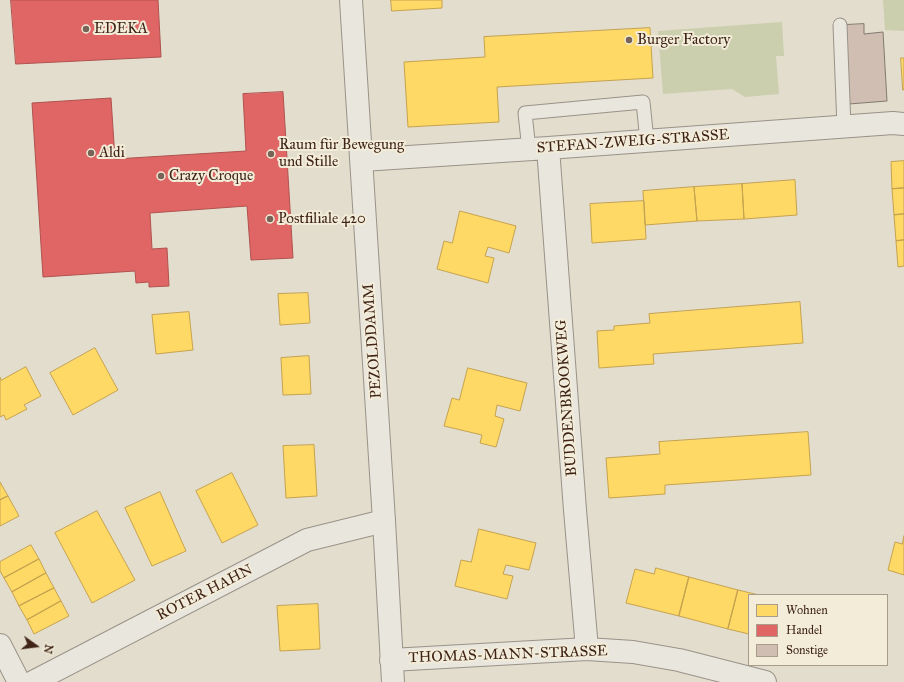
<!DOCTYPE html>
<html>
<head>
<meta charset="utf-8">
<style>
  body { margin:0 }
  #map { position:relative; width:904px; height:682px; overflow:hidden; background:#e3ddcd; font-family:"IM FELL Great Primer",serif }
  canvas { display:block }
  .legend { position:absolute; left:748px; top:594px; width:140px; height:72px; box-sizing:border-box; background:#f2ecd9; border:1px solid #aa9c8b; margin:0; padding:5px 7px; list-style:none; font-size:12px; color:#3e2316 }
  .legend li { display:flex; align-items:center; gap:8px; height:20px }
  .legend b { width:20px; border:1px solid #aa9c8b }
  .north { position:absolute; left:16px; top:626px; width:40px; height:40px; -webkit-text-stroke:3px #f2ecd9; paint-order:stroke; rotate:104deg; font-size:11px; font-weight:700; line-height:16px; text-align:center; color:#3e2316 }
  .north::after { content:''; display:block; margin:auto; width:14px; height:18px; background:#3e2316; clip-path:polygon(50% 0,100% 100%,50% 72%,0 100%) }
</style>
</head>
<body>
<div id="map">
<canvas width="904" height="682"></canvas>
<ul class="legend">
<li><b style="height:11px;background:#ffd966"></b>Wohnen</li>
<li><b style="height:11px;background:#e06666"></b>Handel</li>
<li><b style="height:11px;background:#cfbeb1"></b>Sonstige</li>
</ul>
<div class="north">N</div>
</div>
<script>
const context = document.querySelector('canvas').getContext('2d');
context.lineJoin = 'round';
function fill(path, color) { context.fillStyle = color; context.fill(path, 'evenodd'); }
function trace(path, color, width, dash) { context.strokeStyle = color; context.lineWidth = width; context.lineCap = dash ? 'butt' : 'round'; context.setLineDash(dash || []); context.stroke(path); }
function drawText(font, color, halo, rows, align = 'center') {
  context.font = font + ' "IM FELL Great Primer",serif'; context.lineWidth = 4; context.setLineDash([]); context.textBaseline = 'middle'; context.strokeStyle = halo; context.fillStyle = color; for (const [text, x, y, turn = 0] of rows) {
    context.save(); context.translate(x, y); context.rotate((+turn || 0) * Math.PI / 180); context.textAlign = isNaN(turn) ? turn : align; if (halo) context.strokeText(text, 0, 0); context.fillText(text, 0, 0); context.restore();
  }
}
fill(new Path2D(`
  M883 0H904V31L885 30Z
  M782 22 784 56H776L779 94 745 97 732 89 663 94 658 31Z`), '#cbcfae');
const homes = new Path2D(`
  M391 0H442V8L392 11Z
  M650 28 653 78 497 87 499 122 408 127 404 62 485 57 484 37Z
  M901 58H904V89L903 90Z
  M904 161V188L892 189 891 162Z
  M795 180 797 215 744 219 742 184Z
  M742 184 744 219 697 221 694 187Z
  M694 187 697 221 645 225 643 191Z
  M904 188V214L894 215 892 189Z
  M644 201 646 239 592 243 590 204Z
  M460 211 516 226 509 253 488 247 485 256 494 258 488 283 437 269 444 241 452 243Z
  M904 214V240L896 241 894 215Z
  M904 240V266L898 267 896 241Z
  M308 293 310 323 280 325 278 294Z
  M800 302 803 343 653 354 654 364 599 368 597 331 614 330V326L650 323 649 314Z
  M189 312 193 350 156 354 152 315Z
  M95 348 118 390 73 415 50 373Z
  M309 356 311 394 283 395 281 358Z
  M26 367 41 396 24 405 27 409 6 420 4 415 0 417V377L1 380Z
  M468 368 527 383 520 411 497 405 495 416 504 419 496 447 480 443 482 435 444 426 452 398 459 400Z
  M808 432 811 475 665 485V494L609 498 606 458 660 454 659 442Z
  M314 445 317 496 286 498 283 446Z
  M232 473 258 525 222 543 196 491Z
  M0 482 8 496 0 500Z
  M160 492 186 551 152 566 125 508Z
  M8 496 19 516 0 526V500Z
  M97 511 135 580 92 603 55 533Z
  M479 529 536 543 529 570 506 565 503 574 513 576 507 599 455 586 461 560 471 562Z
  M904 536V575L888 570 895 542 902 544Z
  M31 545 39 559 4 578 0 571V562Z
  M39 559 46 573 12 592 4 578Z
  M656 568 689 577 679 616 626 603 635 569 654 574Z
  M46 573 54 588 19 606 12 592Z
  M689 577 738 590 728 629 679 616Z
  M54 588 61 601 27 620 19 606Z
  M738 590 759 595H749V634L728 629Z
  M61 601 69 616 34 634 27 620Z
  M318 604 320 649 280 651 277 606Z`);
fill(homes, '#ffd966');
trace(homes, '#c5a24e', 1);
const shops = new Path2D(`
  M11 0H158L161 57 16 64Z
  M283 92 293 258 251 260 247 206 150 213 152 249 167 248 169 286 149 287V282L136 283 135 271 43 277 32 103 111 98 115 159 246 151 243 94Z`);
fill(shops, '#e06666');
trace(shops, '#af524e', 1);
const building = new Path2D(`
  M864 24V34L883 32 887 101 849 104 845 25Z`);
fill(building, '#cfbeb1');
trace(building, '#817970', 1);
const service = new Path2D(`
  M840 25 844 127
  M529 150 525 113 643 102 647 141`);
const minor = new Path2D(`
  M548 148 575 510 587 649
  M362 160 548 148 893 123 904 124
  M0 645 19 682
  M391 660 587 649 633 652 679 660 765 682
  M33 682 307 540 384 521`);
const tertiary = new Path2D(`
  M351 0 384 521 393 682`);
trace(service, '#999288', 15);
trace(minor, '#999288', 24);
trace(tertiary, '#999288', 24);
trace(service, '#e9e6de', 13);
trace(minor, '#e9e6de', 22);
trace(tertiary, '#e9e6de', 22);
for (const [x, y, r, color] of [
  [86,29,4,"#786456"],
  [629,40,4,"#786456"],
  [91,153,4,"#786456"],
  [271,154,4,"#786456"],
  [161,176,4,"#786456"],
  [270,219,4,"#786456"]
]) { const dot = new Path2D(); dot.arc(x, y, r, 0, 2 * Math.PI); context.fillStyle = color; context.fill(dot); trace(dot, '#f2ecd9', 1.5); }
drawText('15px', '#3e2316', '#f2ecd9', [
  ["EDEKA",94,29],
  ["Burger Factory",637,40],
  ["Raum für Bewegung",279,145],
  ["und Stille",279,162],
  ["Aldi",99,153],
  ["Crazy Croque",169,176],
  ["Postfiliale 420",278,219]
], 'left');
drawText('15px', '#3e2316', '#f2ecd9', [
  ["STEFAN-ZWEIG-STRASSE",633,142,-4],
  ["PEZOLDDAMM",373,341,-94],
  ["BUDDENBROOKWEG",567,398,-94],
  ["ROTER HAHN",205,593,-27],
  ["THOMAS-MANN-STRASSE",508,655,-2]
]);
</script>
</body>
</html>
